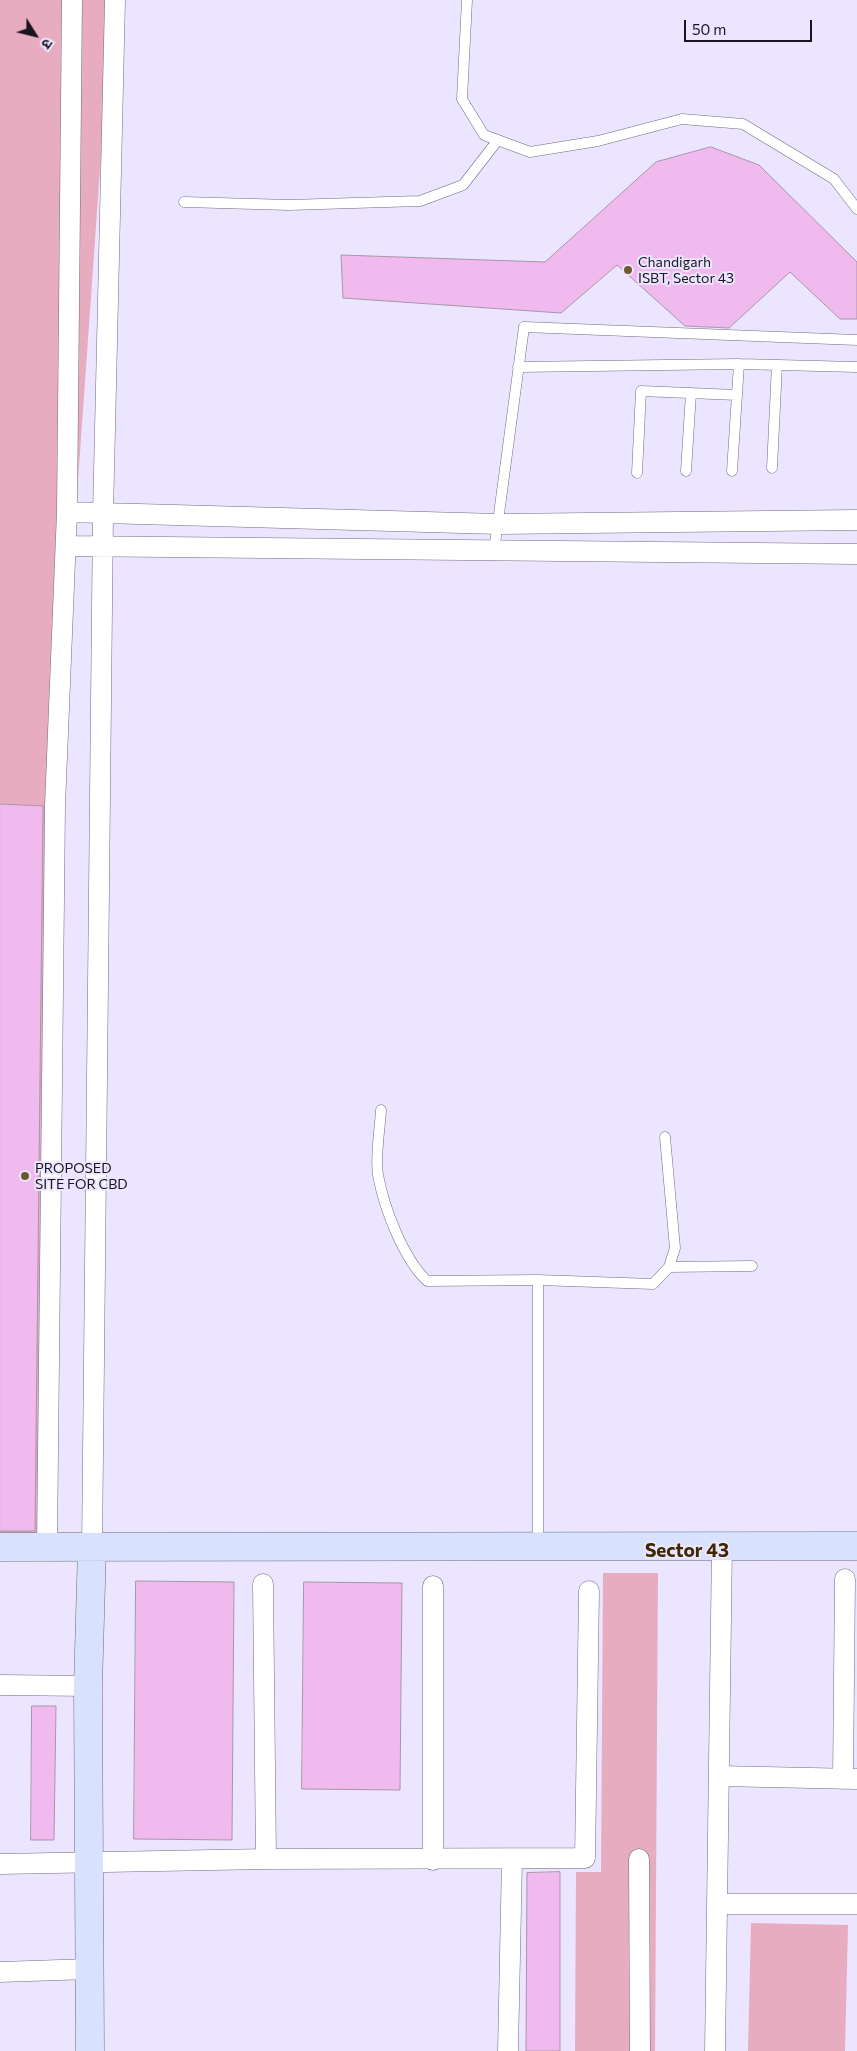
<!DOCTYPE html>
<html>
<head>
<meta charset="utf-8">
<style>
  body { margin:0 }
  #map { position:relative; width:857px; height:2051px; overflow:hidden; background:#ece5ff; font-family:Commissioner,"Noto Sans Devanagari",sans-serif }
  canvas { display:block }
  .north { position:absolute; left:10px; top:10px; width:50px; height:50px; -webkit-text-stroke:4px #ece5ff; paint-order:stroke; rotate:126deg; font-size:14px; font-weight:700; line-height:20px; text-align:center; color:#18151e }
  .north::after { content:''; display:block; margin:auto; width:18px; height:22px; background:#18151e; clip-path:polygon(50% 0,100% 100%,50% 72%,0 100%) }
  .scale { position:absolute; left:684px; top:20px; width:128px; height:22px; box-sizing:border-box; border:2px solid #18151e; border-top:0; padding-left:6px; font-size:15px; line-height:18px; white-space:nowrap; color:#18151e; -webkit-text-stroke:4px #ece5ff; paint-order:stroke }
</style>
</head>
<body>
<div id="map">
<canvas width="857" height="2051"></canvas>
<div class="north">उ</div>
<div class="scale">50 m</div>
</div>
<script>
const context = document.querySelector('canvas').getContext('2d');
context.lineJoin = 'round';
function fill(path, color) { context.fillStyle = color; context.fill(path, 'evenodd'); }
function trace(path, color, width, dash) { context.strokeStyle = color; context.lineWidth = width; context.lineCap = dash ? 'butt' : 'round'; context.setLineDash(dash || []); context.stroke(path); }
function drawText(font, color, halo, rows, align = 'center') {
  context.font = font + ' Commissioner,sans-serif'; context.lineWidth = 4; context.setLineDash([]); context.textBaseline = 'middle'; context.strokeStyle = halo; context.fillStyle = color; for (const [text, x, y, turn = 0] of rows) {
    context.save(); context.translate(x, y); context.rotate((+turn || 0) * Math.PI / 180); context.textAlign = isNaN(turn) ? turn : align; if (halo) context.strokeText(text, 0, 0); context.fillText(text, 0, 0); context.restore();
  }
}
fill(new Path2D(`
  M0 0H112L55 806 47 1546 0 1547Z
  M603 1573H658L655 2051H575L576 1872H601Z
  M751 1923 848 1925 845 2051H748Z`), '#e8acc1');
const building = new Path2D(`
  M711 147 759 165 857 262V319H840L790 272 729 328 685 326 617 265 561 313 343 298 341 255 545 262 656 162Z
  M0 804 43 806 35 1531H0Z
  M136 1581 234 1582 232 1840 134 1839Z
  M304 1582 402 1583 400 1790 302 1789Z
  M32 1706H56L54 1840H31Z
  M560 1872V2051H526L527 1873Z`);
fill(building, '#f0baef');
trace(building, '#a995a8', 1);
const lane = new Path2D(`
  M467 0 462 99 484 135 530 152 598 141 682 119 743 124 834 179 857 209
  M184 202 289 205 420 201 463 185 498 140
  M518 367 739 364 857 367
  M772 468 777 365
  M686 471 691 393
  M732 471 739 364
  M637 473 641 391 737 395
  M494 551 524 327 857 340
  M381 1110C380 1129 375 1156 378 1175 384 1208 403 1258 427 1281L538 1280 653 1284 669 1267 675 1248 665 1137
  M669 1267 752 1266
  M538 1280V1545`);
const street = new Path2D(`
  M67 512 498 524 857 520
  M66 546 857 554
  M47 1546 55 806 67 512 72 0
  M92 1548 103 514 115 0
  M263 1584 266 1859
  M433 1586V1860
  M0 1685 88 1686
  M719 1776 857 1779
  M843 1779 845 1579
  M639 1859 640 2051
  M0 1864 266 1859 585 1858 589 1591
  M717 1904H857
  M0 1972 90 1969
  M508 2051 512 1859
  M715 2051 722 1546`);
const secondary = new Path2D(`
  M0 1547 857 1546
  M90 2051 88 1686 92 1548`);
trace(lane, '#706a80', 11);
trace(street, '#706a80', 21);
trace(secondary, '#706a80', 29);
trace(lane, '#fff', 10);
trace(street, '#fff', 20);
trace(secondary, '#d8e2fd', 28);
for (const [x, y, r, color] of [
  [628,270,5,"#705929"],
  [25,1176,5,"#705929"]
]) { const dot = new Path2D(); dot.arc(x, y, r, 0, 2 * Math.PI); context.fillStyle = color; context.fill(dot); trace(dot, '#ece5ff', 2); }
drawText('14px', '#18151e', '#ece5ff', [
  ["Chandigarh",638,262],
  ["ISBT, Sector 43",638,278],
  ["PROPOSED",35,1168],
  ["SITE FOR CBD",35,1184]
], 'left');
drawText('bold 19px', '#3b2901', '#ece5ff', [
  ["Sector 43",687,1551]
]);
</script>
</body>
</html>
